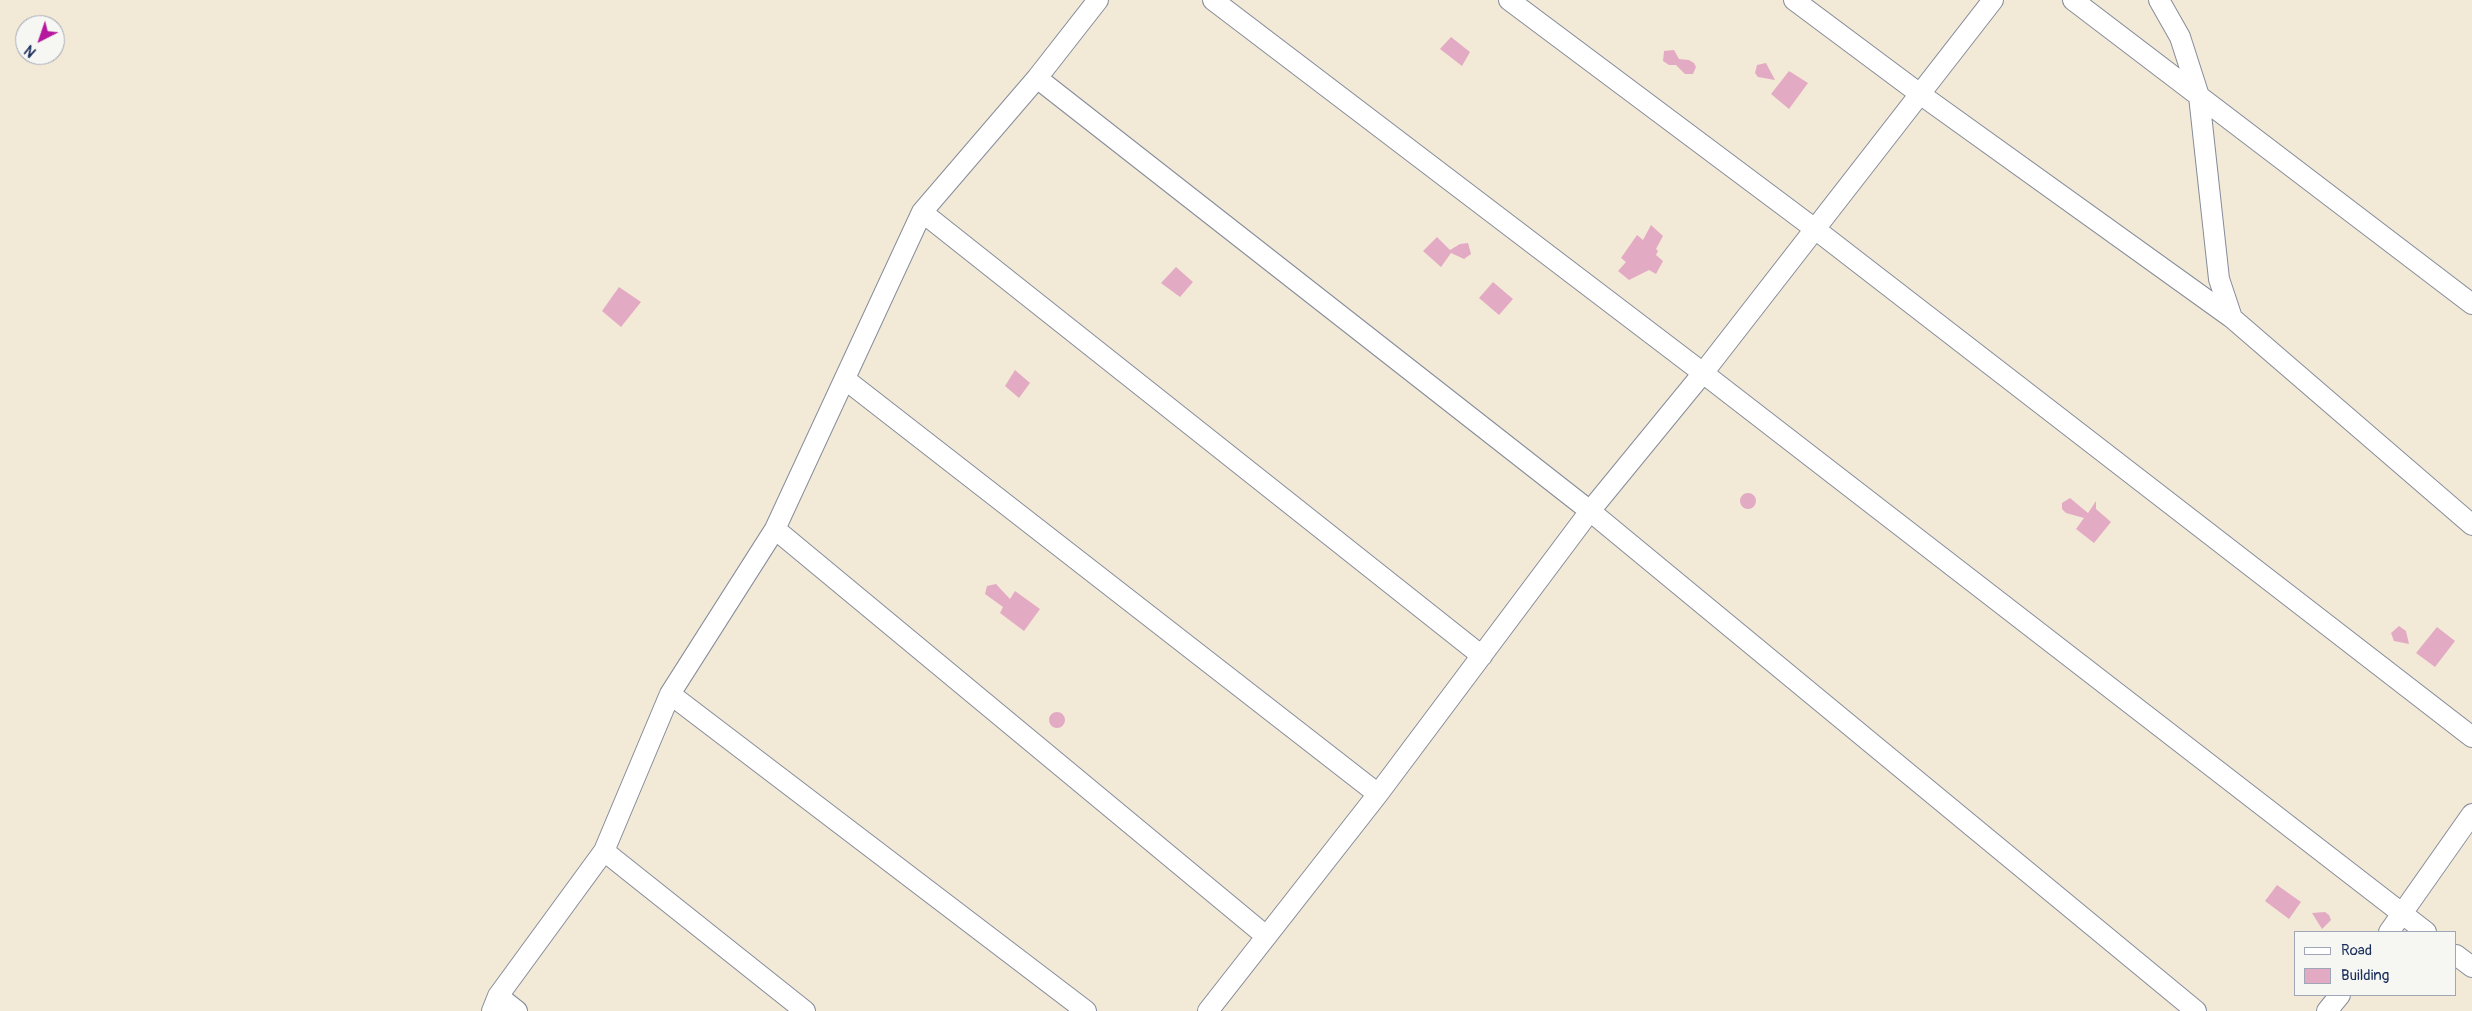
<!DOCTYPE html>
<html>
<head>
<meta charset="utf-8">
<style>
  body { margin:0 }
  #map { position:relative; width:2472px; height:1011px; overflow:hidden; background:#f2ead7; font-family:Pangolin,sans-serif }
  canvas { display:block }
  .legend { position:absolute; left:2294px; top:931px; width:162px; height:65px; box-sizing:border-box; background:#f6f6f2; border:1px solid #9ea6b7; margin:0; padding:6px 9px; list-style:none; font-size:15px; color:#1b2f5e }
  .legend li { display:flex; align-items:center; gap:10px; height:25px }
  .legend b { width:25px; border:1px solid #9ea6b7 }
  .north { position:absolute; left:15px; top:15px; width:50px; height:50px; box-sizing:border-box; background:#f6f6f2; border:1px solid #9ea6b7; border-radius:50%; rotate:221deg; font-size:14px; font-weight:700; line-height:20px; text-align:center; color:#1b2f5e }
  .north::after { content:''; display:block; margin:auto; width:18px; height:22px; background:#b5179e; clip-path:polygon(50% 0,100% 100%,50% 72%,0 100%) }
</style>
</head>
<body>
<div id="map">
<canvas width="2472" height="1011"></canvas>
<ul class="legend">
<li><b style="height:6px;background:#fff"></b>Road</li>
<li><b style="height:14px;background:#e3aac4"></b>Building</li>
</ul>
<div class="north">N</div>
</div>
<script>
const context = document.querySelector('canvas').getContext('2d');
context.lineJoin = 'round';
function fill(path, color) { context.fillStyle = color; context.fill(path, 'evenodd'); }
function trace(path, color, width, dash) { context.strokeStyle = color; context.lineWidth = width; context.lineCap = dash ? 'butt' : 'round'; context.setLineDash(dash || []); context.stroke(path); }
fill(new Path2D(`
  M1451 37 1470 52 1462 66 1440 49Z
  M1674 50 1679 59 1689 60 1694 63 1696 67 1693 74H1685L1676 65H1669L1663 61 1664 51Z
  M1766 63 1775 80 1758 77 1755 73 1757 65Z
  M1789 71 1808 83 1789 109 1771 94Z
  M1651 225 1663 236 1656 249 1658 251 1656 255 1663 261 1656 274 1649 270 1629 280 1618 271 1626 262 1621 258 1637 235 1643 240Z
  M1437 237 1450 250 1460 244 1468 243 1471 254 1464 259 1451 253 1441 267 1423 251Z
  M1176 267 1193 282 1180 297 1161 283Z
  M1493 282 1513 299 1499 315 1479 298Z
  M619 287 641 302 621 327 602 311Z
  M1015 370 1030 383 1019 398 1005 386Z
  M1740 501a8 8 0 1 1 16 0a8 8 0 1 1-16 0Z
  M2070 498 2088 513 2096 501V509L2111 522 2094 543 2076 529 2084 518 2066 513 2062 509V503Z
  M996 584 1010 599 1015 591 1040 609 1024 631 1000 613 1003 607 985 594 987 586Z
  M2399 626 2406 631 2409 644 2394 641 2391 633Z
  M2437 627 2455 641 2435 667 2416 653Z
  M1049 720a8 8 0 1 1 16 0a8 8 0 1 1-16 0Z
  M2277 885 2301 902 2289 919 2265 901Z
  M2325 912 2329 915 2331 920 2322 929 2312 913Z`), '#e3aac4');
const street = new Path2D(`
  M1213 0 1703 373 2426 932
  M1509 0 1815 229 2472 737
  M1794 0 1920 94 2232 318 2472 525
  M2073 0 2472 304
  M2159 0 2180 37 2199 96 2219 279 2232 318
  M1037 78 1590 511 2196 1011
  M922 212 1482 656
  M846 380 1378 794
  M775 529 1266 936
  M670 694 1086 1011
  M604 851 805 1011
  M2389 932 2472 814
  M2456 955 2472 967
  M498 996 517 1011
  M492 1011 498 996 604 851 670 694 775 529 922 212 1037 78 1098 0
  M1208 1011 1378 794 1590 511 1703 373 1993 0
  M2327 1011 2340 995`);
trace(street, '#868c9a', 22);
trace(street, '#fff', 20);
</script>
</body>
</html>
